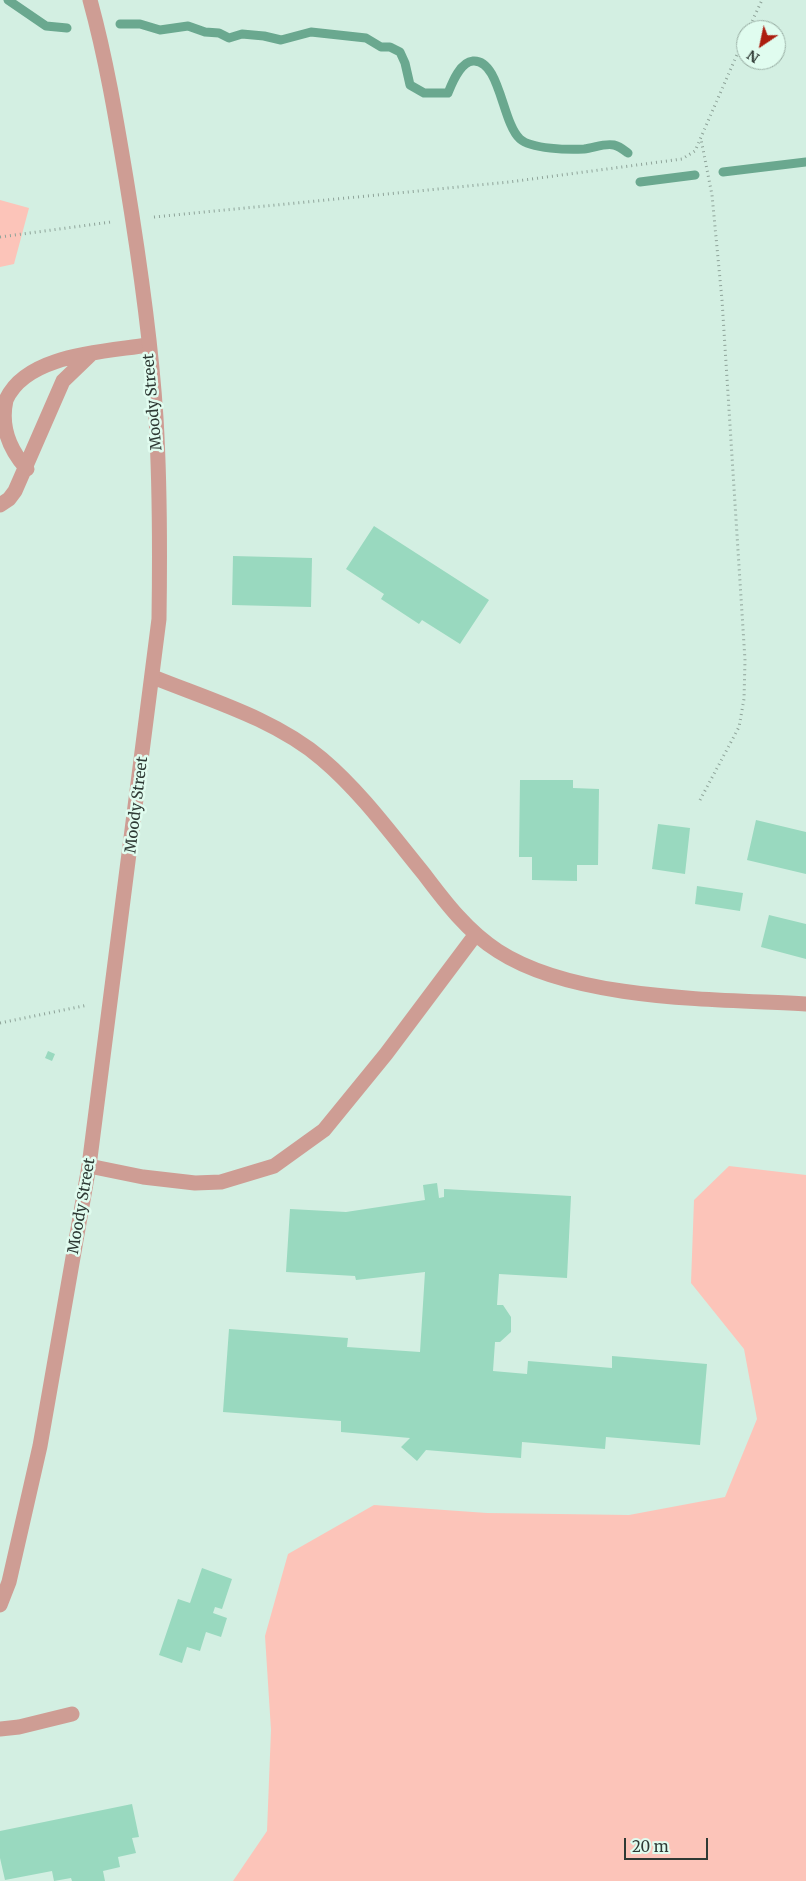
<!DOCTYPE html>
<html>
<head>
<meta charset="utf-8">
<style>
  body { margin:0 }
  #map { position:relative; width:806px; height:1881px; overflow:hidden; background:#d3efe2; font-family:Merriweather,serif }
  canvas { display:block }
  .north { position:absolute; left:736px; top:20px; width:50px; height:50px; box-sizing:border-box; background:#e0fcef; border:1px solid #99aea4; border-radius:50%; rotate:214deg; font-size:14px; font-weight:700; line-height:20px; text-align:center; color:#2e3934 }
  .north::after { content:''; display:block; margin:auto; width:18px; height:22px; background:#ac1d0f; clip-path:polygon(50% 0,100% 100%,50% 72%,0 100%) }
  .scale { position:absolute; left:624px; top:1838px; width:84px; height:22px; box-sizing:border-box; border:2px solid #2e3934; border-top:0; padding-left:6px; font-size:15px; line-height:18px; white-space:nowrap; color:#2e3934; -webkit-text-stroke:4px #e0fcef; paint-order:stroke }
</style>
</head>
<body>
<div id="map">
<canvas width="806" height="1881"></canvas>
<div class="north">N</div>
<div class="scale">20 m</div>
</div>
<script>
const context = document.querySelector('canvas').getContext('2d');
context.lineJoin = 'round';
function fill(path, color) { context.fillStyle = color; context.fill(path, 'evenodd'); }
function trace(path, color, width, dash) { context.strokeStyle = color; context.lineWidth = width; context.lineCap = dash ? 'butt' : 'round'; context.setLineDash(dash || []); context.stroke(path); }
function drawText(font, color, halo, rows, align = 'center') {
  context.font = font + ' Merriweather,serif'; context.lineWidth = 5; context.setLineDash([]); context.textBaseline = 'middle'; context.strokeStyle = halo; context.fillStyle = color; for (const [text, x, y, turn = 0] of rows) {
    context.save(); context.translate(x, y); context.rotate((+turn || 0) * Math.PI / 180); context.textAlign = isNaN(turn) ? turn : align; if (halo) context.strokeText(text, 0, 0); context.fillText(text, 0, 0); context.restore();
  }
}
fill(new Path2D(`
  M0 200 29 208 14 264 0 267Z
  M729 1166 806 1175V1881H233L267 1831 271 1730 265 1636 288 1554 374 1505 487 1513 629 1515 725 1497 757 1419 744 1349 691 1283 694 1200Z`), '#fcc4b9');
trace(new Path2D(`
  M8 0 46 26 67 28
  M120 24H140L160 30 188 26 205 32 219 33 229 38 242 34 264 36 281 40 311 32 366 38 381 47H390L400 52 405 63 410 85 424 93H448C452 83 460 62 473 61 500 59 502 123 520 139 531 149 569 150 584 149 594 148 604 143 614 145 619 146 624 150 628 153
  M723 172 806 162
  M640 182 695 175`), '#6aa88f', 9);
fill(new Path2D(`
  M374 526 489 600 460 644 422 620 419 624 381 599 384 594 346 569Z
  M233 556 312 558 311 607 232 605Z
  M520 780H573V788L599 789 598 865H577V881L532 880V857H519Z
  M756 820 806 832V874L747 860Z
  M658 824 690 828 685 874 652 869Z
  M697 886 743 893 740 911 695 904Z
  M769 915 806 924V959L761 947Z
  M48 1051 55 1054 52 1061 45 1058Z
  M437 1183 439 1198 444 1197V1189L571 1196 567 1278 499 1274 497 1305H503L511 1317V1332L500 1342H495L493 1371 527 1374 528 1361 612 1368V1356L707 1364 700 1445 606 1437 605 1449 522 1442 521 1458 426 1450 417 1461 401 1447 410 1438 341 1432V1421L223 1412 229 1329 348 1338 347 1347 420 1352 425 1272 356 1280 355 1276 286 1272 290 1209 346 1212 425 1200 423 1185Z
  M202 1568 232 1579 222 1609 215 1607 213 1613 227 1618 221 1637 206 1632 200 1651 187 1647 182 1663 159 1655 178 1599 190 1603Z
  M132 1804 139 1837 132 1838 136 1853 118 1857 120 1867 103 1871 105 1881H72L71 1878 54 1881 52 1871 5 1880 0 1858V1831Z`), '#99d9bf');
trace(new Path2D(`
  M748 30 762 0
  M154 217 509 182 682 159 695 151 746 34
  M0 237 111 222
  M700 800 739 727 744 699 745 660 722 300 712 195 701 139
  M0 1023 88 1005`), '#8ea399', 3, [1, 4]);
trace(new Path2D(`
  M27 469C9 449 0 427 6 400 26 354 104 352 148 345
  M0 505 9 499 15 491 63 381 90 355
  M153 677C210 700 275 719 322 759 361 792 392 835 424 874 445 902 468 932 498 951 575 1001 716 999 806 1004
  M89 1166 143 1177 195 1183 221 1182 274 1166 324 1130 386 1054 476 934
  M0 1729 19 1727 72 1714`), '#ce9d94', 15);
trace(new Path2D(`
  M0 1605 9 1582 40 1446 89 1166 159 619C160 552 160 485 156 418 151 338 139 257 126 178 116 118 106 58 90 0`), '#ce9d94', 15);
drawText('15px', '#2e3934', '#e0fcef', [
  ["Moody Street",153,402,-95],
  ["Moody Street",137,805,-83],
  ["Moody Street",82,1206,-80]
]);
</script>
</body>
</html>
